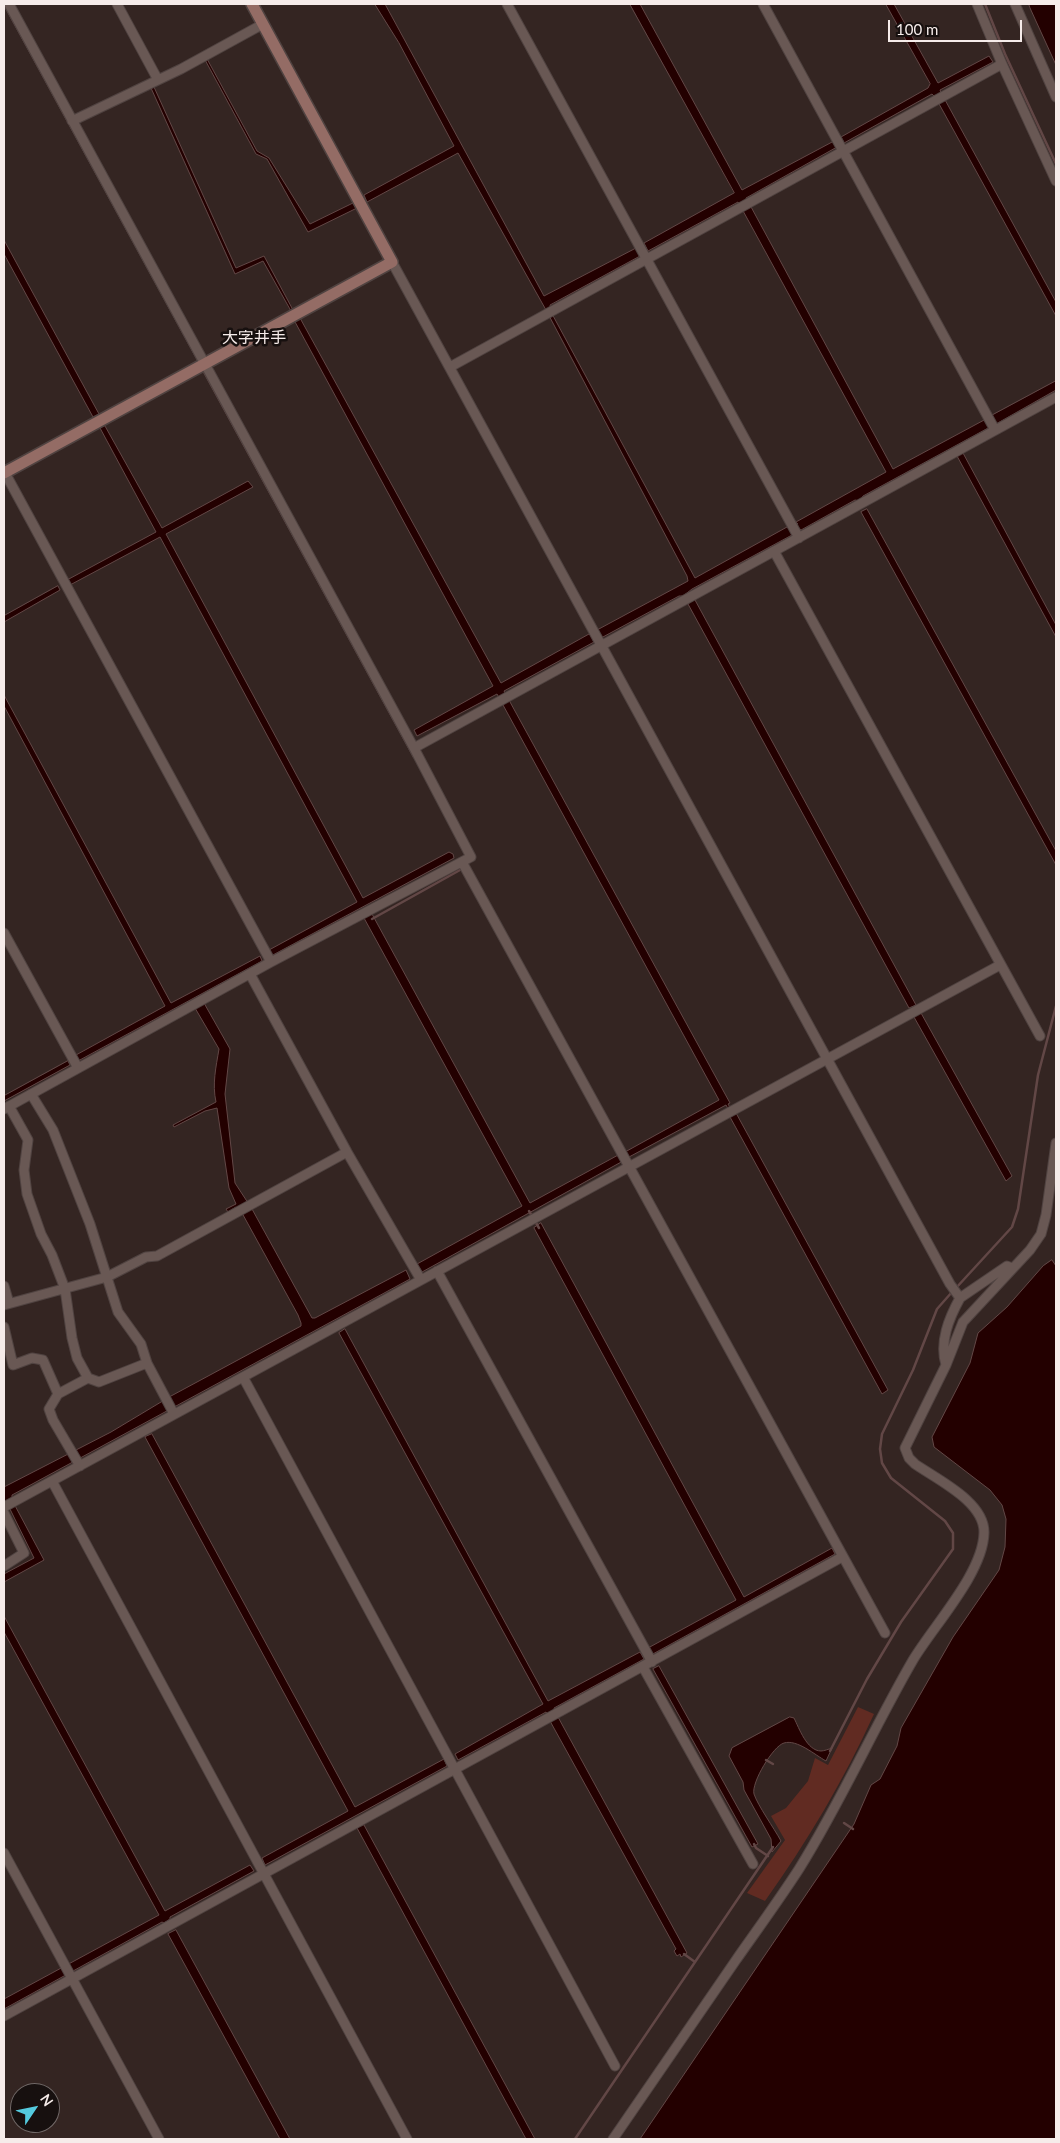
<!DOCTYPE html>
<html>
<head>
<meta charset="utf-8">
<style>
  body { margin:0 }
  #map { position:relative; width:1060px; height:2143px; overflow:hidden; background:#342522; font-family:Lato,sans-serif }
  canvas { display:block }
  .frame { position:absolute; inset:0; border:5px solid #f6ecea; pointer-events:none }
  .north { position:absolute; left:10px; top:2083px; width:50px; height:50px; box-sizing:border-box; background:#17100f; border:1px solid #706867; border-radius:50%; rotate:56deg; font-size:14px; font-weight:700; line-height:20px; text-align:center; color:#f6ecea }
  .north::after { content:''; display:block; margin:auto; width:18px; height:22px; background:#54cade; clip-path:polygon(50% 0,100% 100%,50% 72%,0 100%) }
  .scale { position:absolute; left:888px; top:20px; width:134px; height:22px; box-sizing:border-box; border:2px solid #f6ecea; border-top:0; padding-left:6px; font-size:15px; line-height:18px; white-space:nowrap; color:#f6ecea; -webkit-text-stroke:4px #17100f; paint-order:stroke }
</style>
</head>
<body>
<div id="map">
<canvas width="1060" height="2143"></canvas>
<div class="frame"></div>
<div class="north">N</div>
<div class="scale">100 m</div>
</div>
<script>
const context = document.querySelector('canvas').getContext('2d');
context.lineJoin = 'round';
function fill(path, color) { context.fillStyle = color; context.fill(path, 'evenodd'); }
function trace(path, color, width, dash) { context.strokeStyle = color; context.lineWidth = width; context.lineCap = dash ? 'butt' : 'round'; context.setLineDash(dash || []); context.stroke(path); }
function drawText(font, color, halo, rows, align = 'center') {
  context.font = font + ' Lato,"Noto Sans JP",sans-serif'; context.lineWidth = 5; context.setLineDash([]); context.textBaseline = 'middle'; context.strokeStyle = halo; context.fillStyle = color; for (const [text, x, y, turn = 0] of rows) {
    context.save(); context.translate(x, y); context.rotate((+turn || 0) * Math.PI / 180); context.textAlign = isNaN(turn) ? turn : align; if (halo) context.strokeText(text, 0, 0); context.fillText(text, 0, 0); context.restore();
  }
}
fill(new Path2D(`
  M858 1707 874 1714C844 1780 807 1842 765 1901L747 1893 785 1840 771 1816 786 1808 808 1781 815 1758 828 1765Z`), '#612b22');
const water = new Path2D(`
  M375 4H385L544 296 636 248 640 256 550 305 551 312 695 578 787 527 789 529 798 524 796 522 886 472 742 209 750 205 893 469 986 419 990 427 863 496 860 501 855 500 801 530 799 528 791 532 792 535 692 589 683 596H679L601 638 600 636 593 640 594 642 504 691 730 1103 728 1104 734 1114 736 1113 888 1390 882 1394 730 1117 732 1116 726 1105 629 1157 625 1152 719 1100 497 694 417 736 414 730 493 686 294 320 300 318 501 683 589 634 591 636 598 632 597 630 688 581 687 576 546 310 458 153 367 202 364 195 454 146 399 43Z
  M630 4H640L742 190 834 141 837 147 746 198 747 201 740 205 738 202 648 251 644 243 734 193Z
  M886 4H894L938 83 989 56 993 62 940 90 941 93 935 97 932 94 844 143 841 137 928 88 930 84Z
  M1029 4H1056V65L1030 8Z
  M206 57 257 151 269 158 310 224 355 202 357 208 308 232 267 159 256 154 204 58Z
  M154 87 236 268 264 256 293 310 291 311 263 261 235 274 151 88Z
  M944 98 1056 302V316L938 102Z
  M4 240 99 414 93 417 4 254Z
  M1056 381V390L996 424 991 416Z
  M105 426 162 528 248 481 253 487 166 534 363 898 449 852 453 854 454 858 271 956 269 950 357 902 160 537 70 585 67 580 156 532 100 428Z
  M963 453 1056 625V637L957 456Z
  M867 509 1056 851V865L861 512Z
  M58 586 60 590 4 622V616Z
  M695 600 916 1005 909 1008 688 604Z
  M4 695 171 1003 260 956 262 961 78 1061 76 1055 165 1006 4 706Z
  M372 914 530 1203 620 1154 623 1161 422 1272 417 1264 522 1206 364 918Z
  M204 1003 230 1049 225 1094 235 1183 252 1209 312 1318H315L406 1270 410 1279 12 1495V1500L44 1560 4 1582V1574L34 1558 8 1505 4 1501V1487L111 1432 171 1396 301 1326V1323L298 1315 242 1213 236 1207 228 1212 226 1209 236 1204 229 1188 217 1108 205 1111 174 1127 173 1125 216 1102C212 1084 216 1067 219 1049L195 1008Z
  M921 1013 1012 1176 1006 1181 914 1017Z
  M68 1061 70 1065 4 1101V1096Z
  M541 1223 744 1597 832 1548 835 1554 651 1655 648 1648 736 1600 534 1228Z
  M1052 1260 1056 1266V2139H640L854 1824 871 1785 880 1779 897 1746 901 1728 953 1637 999 1570 1005 1547 1006 1519 1002 1505 990 1490 934 1447 932 1437 970 1363 978 1333 1007 1307 1043 1266Z
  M345 1329 548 1701 640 1652 644 1659 554 1708 555 1712 548 1715 546 1712 458 1760 455 1754 543 1704 339 1333Z
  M152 1434 355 1807 444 1759 447 1766 265 1865 262 1858 348 1811 145 1437Z
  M4 1616 165 1911 250 1865 254 1871 170 1917V1919L164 1923 162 1922 4 2009V1999L159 1915 4 1632Z
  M659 1666 758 1844 752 1847 653 1669Z
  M558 1717 687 1953 681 1957 680 1954 677 1956 674 1951 676 1949 550 1721Z
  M790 1717 794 1718C799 1728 807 1751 821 1751 824 1751 829 1749 832 1748L826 1761C815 1755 797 1739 784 1743 773 1746 751 1783 754 1794 758 1806 774 1828 781 1841L772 1852 771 1839 744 1790 743 1782 729 1756 732 1748Z
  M364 1825 535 2139H526L357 1828Z
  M176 1930 290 2139H280L168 1934Z`);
fill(water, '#230000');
trace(water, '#624746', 1);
trace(new Path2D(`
  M4 4 198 360
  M985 4 1005 54 1056 164
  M203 370 414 757
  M372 919 460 870
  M529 1211 539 1228
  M956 1288 1012 1227 1018 1209 1038 1075 1056 1006
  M830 1751 867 1679 901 1622 953 1549V1533L945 1521 891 1478 882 1463 880 1449 882 1434 913 1370 937 1309 952 1292
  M766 1760 773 1764
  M844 1823 853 1829
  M754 1844 756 1848 768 1856
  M684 1954 695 1962
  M575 2139 773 1847`), '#624746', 2.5);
const street = new Path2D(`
  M117 4 158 80
  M507 4 799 538
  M763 4 995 430
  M977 4 1002 64 1056 181
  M1015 4 1056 97
  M72 121 181 69 263 24
  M392 262 950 1284 960 1298C949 1318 939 1342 946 1365
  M450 367 1002 64
  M4 471 271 962
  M774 551 1040 1036
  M414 748 1056 397
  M462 862 885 1633
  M4 933 78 1068
  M250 974 347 1152 421 1280
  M31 1094 53 1130 90 1224 118 1312 141 1344 147 1363 174 1414
  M9 1106 28 1140 24 1170 27 1194 41 1234 52 1255 65 1289 72 1338 77 1358 88 1378
  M4 1109 271 962 471 857 414 748 9 4
  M437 1271 652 1662
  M4 1286 9 1303
  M960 1298 1007 1266 1012 1268
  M4 1305 107 1277 146 1257 157 1256 347 1152
  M4 1327 13 1365 32 1358 43 1360 58 1394 49 1409 53 1420 80 1466
  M243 1377 615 2066
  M58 1394 88 1378 99 1382 147 1363
  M52 1481 407 2139
  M4 1507 1000 965
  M4 1513 24 1553 4 1566
  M643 1667 753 1864
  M4 1853 159 2139
  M4 2016 842 1557
  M613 2139C654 2080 695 2020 736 1960 757 1930 779 1900 799 1869 841 1802 873 1729 913 1660 934 1625 983 1573 984 1533 985 1502 938 1480 915 1464L909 1458 905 1448 946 1365 963 1322 1030 1250 1041 1234 1046 1215 1056 1143`);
const secondary = new Path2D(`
  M4 473 392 262 252 4`);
trace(street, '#504341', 11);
trace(secondary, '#504341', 14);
trace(street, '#695854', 9);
trace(secondary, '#946c65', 11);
drawText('16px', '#f6ecea', '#17100f', [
  ["大字井手",254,338]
]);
</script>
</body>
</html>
